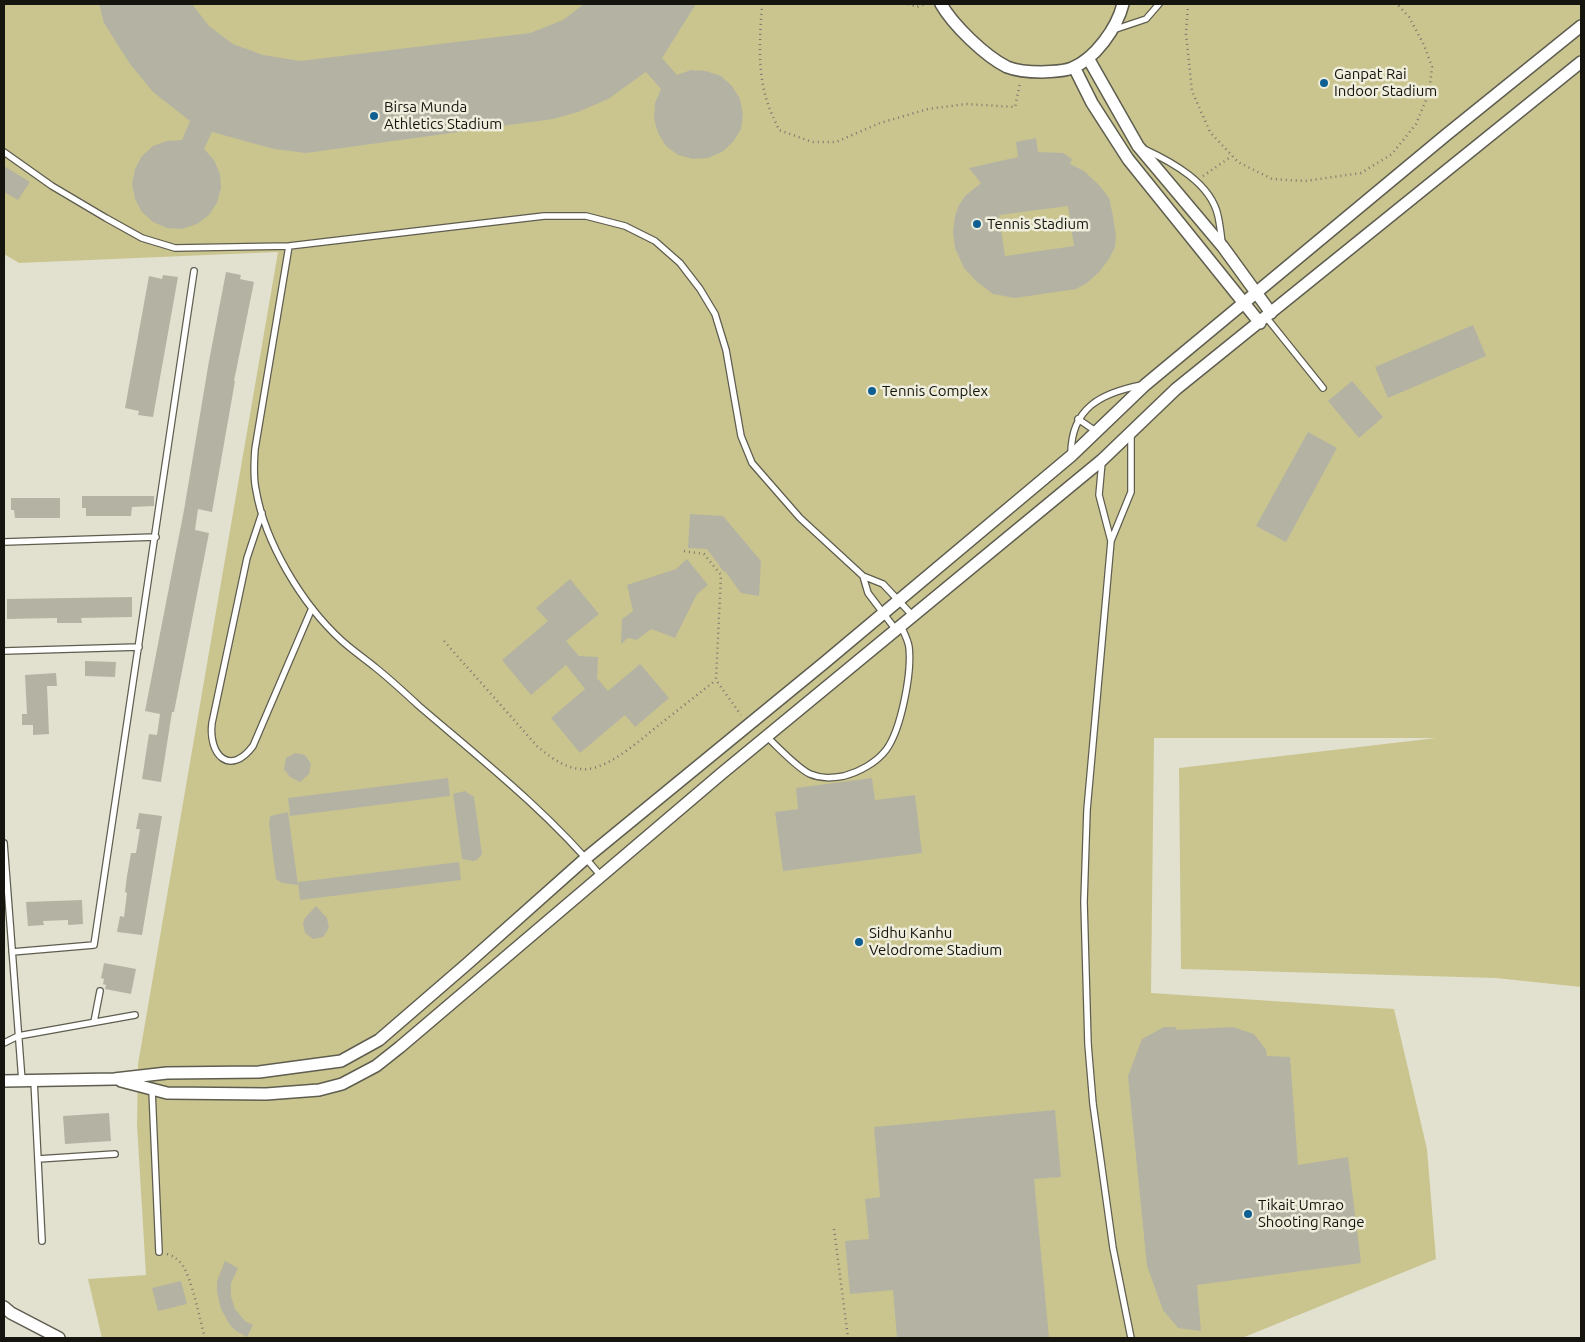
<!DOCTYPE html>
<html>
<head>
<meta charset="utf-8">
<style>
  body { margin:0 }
  #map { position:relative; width:1585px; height:1342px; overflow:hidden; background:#e2e1d0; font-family:Ubuntu,sans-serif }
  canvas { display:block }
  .frame { position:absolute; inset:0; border:5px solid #15140e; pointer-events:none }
</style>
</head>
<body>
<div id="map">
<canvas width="1585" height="1342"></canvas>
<div class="frame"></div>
</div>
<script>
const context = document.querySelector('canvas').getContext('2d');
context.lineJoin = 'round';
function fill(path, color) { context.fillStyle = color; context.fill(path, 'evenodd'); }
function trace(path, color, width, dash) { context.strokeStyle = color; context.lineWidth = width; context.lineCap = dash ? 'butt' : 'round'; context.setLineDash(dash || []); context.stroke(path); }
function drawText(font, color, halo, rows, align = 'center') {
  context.font = font + ' Ubuntu,sans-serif'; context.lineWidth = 5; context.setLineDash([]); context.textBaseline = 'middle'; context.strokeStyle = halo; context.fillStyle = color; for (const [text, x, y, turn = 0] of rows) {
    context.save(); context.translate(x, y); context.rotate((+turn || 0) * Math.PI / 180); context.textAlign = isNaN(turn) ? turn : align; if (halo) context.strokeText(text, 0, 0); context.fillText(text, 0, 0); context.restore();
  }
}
fill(new Path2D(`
  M4 4H1581V987L1496 978 1181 969 1179 768 1436 738H1154L1151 993 1394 1009 1427 1149 1436 1259 1242 1338H102L88 1279 146 1275 137 1125 138 1064 278 252 19 263 4 254Z`), '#cac58f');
fill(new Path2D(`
  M99 4H192L209 26 233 44 263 55 300 61 530 33 563 20 584 4H696L662 58 677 75 691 70 706 71 721 76 732 86 740 99 743 114 741 129 733 142 722 152 708 158 693 159 678 155 666 146 658 133 654 119 655 103 661 89 646 72 608 99 578 112 553 119 306 153 274 149 212 132 204 149 214 160 220 174 221 188 217 203 209 215 197 224 182 229 167 228 153 222 142 212 135 199 132 184 135 169 142 156 153 146 167 141 182 140 190 121 153 92 130 64 104 23Z
  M1036 138 1038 152 1063 153 1072 159 1070 164 1084 171 1100 186 1109 198 1113 216 1116 236 1115 247 1109 259 1099 272 1087 283 1076 289 1015 298 993 294 976 281 964 268 955 248 953 232 955 216 959 205 965 196 981 183 969 168 1018 157 1016 142ZM1068 206 1074 246 1005 256 999 215Z
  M4 166 30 182 18 200 4 192Z
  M226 272 241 275 240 279 254 282 234 381H235L212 512 198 509 195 530 209 533 174 712H172L161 782 142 779 149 734 157 735 160 714 145 711 184 510 209 361Z
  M163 275 178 277 153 417 138 415 139 411 125 408 149 276 162 279Z
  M1473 325 1486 356 1388 398 1375 367Z
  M1352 381 1383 417 1359 438 1328 401Z
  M1308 432 1337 448 1286 542 1256 526Z
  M82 496H154V506L132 507 131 516H86V508H82Z
  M11 498H60V518H15L14 510H11Z
  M690 514 723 516 761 561 759 596 741 593 725 571 724 572 707 549 688 548Z
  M687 559 708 585 697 594 675 638 651 629 637 640 628 638 621 644 622 619 633 611 627 585 676 569Z
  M570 579 599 614 566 641 579 656 598 657 597 678 608 691 640 664 669 698 635 727 625 715 580 753 551 718 585 689 566 665 531 695 502 660 548 621 536 608Z
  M132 597V617L81 618 82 623H57V618L7 619V599Z
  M85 661 116 662 115 677 85 676Z
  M56 673 57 686H47L49 734 33 735V725H22V714H27L25 675Z
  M295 753 305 755 311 764 309 774 300 782 290 777 284 769 286 758Z
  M448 778 450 796 290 816 288 798Z
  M872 778 875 800 915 795 922 853 783 871 775 812 798 809 796 788Z
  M465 791 474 797 482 854 477 860 473 861 462 859 453 794Z
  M288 812 298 885 282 883 276 879 269 824 270 816Z
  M139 813 162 816 142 935 117 932 120 916 124 917 127 893 125 892 127 876 131 853H136L140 829H136Z
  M459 862 461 880 300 900 298 882Z
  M82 900 83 924 68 925V920L43 921 44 925 28 926 26 902Z
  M316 906 327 918 329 928 323 937 313 939 305 933 303 923 305 918Z
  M104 963 136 969 131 994 105 989 106 985 103 984 104 979 101 978Z
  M1164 1027H1175L1177 1030 1233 1027 1254 1034 1266 1050 1267 1056 1290 1057 1298 1165 1348 1157 1361 1263 1197 1285 1201 1331 1178 1328 1163 1310 1147 1266 1128 1076 1142 1039Z
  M1055 1110 1061 1177 1034 1179 1049 1338H897L893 1290 850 1294 845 1241 869 1239 865 1199 880 1197 874 1127Z
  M109 1113 111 1141 65 1144 63 1116Z
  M225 1261 238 1268 231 1283V1296L235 1309 245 1321 253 1325 247 1337 236 1331 230 1325 221 1309 217 1292V1281Z
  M181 1281 187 1304 158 1311 152 1288Z`), '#b4b3a3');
const lane = new Path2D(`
  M1113 30 1146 19 1159 4
  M1144 149C1172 162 1211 183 1218 216 1220 225 1221 234 1222 243
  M4 152 52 186 106 218 142 238 175 248 289 246 544 216H586L625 226 655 241 680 263 700 289 715 314 726 350 741 436 752 463 800 518 863 576 883 584 913 616
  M289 246 255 449C254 463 253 477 256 490 265 543 302 604 341 640 352 650 365 659 376 668 391 680 405 693 419 706 482 760 548 812 601 876
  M1266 317 1323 388
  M1078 419 1097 432
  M1131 433V492L1111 541 1087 810 1084 902 1088 1044 1093 1104 1113 1248 1131 1338
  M1071 454C1071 408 1101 393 1142 385
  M1102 462 1099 495 1111 541
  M262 513 247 558 212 723C208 755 230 777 253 746L312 608
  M4 542 156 537
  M863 576 868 593 896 630
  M4 651 139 647
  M767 737C778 747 797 768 810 774 822 779 832 778 844 776 859 772 876 763 886 750 901 730 912 673 909 647 908 640 904 633 901 626
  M4 843 22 1081
  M12 952 94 945 194 271
  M94 1022 100 991
  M4 1043 18 1036 135 1015
  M34 1080 42 1241
  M152 1090 159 1252
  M38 1159 115 1154`);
const street = new Path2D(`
  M941 4C953 25 985 56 1007 67 1017 71 1031 72 1042 72 1052 71 1062 72 1072 68 1095 59 1117 28 1123 4
  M1088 58 1138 146 1223 247 1271 313
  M1074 67 1092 103 1128 159 1260 323
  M4 1081 114 1079 167 1073 259 1072 341 1061 379 1040 467 964 586 858 824 663 1071 456 1145 385 1446 135 1581 26
  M121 1081 167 1093 266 1094 319 1090 342 1084 376 1066 400 1047 721 774 1102 460 1176 389 1581 62
  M4 1307 11 1313 59 1338`);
trace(lane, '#5e5d4f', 8);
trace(street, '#5e5d4f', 14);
trace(new Path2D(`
  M762 4C760 35 757 71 767 101 770 111 775 121 779 130L812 142H836L880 123 928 109 966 104 1015 107 1020 83
  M908 4 917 7 925 4
  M1188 4 1186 34 1192 91 1210 132 1238 162 1272 179 1305 181 1361 173 1392 154 1416 124 1429 93 1432 67 1424 45 1409 17 1397 4
  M1203 176 1232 156
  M684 551 704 554 721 575 716 680 741 715
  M444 641 537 746C551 758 568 771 588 769 612 766 640 740 659 725 678 710 697 695 716 680
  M834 1229 848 1338
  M167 1254C174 1256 179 1260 183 1266 192 1280 200 1320 205 1338`), '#79786c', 2.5, [1, 4]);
trace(lane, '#fff', 5.5);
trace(street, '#fff', 11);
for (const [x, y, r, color] of [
  [1324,83,5,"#0f5f92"],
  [374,116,5,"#0f5f92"],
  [977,224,5,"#0f5f92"],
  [872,391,5,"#0f5f92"],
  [859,942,5,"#0f5f92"],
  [1248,1214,5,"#0f5f92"]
]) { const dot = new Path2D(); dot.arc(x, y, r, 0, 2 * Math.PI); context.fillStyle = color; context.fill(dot); trace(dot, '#efeedd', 2); }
drawText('15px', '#15140e', '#efeedd', [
  ["Ganpat Rai",1334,74],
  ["Indoor Stadium",1334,91],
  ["Birsa Munda",384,107],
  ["Athletics Stadium",384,124],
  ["Tennis Stadium",987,224],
  ["Tennis Complex",882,391],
  ["Sidhu Kanhu",869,933],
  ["Velodrome Stadium",869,950],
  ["Tikait Umrao",1258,1205],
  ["Shooting Range",1258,1222]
], 'left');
</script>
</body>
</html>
